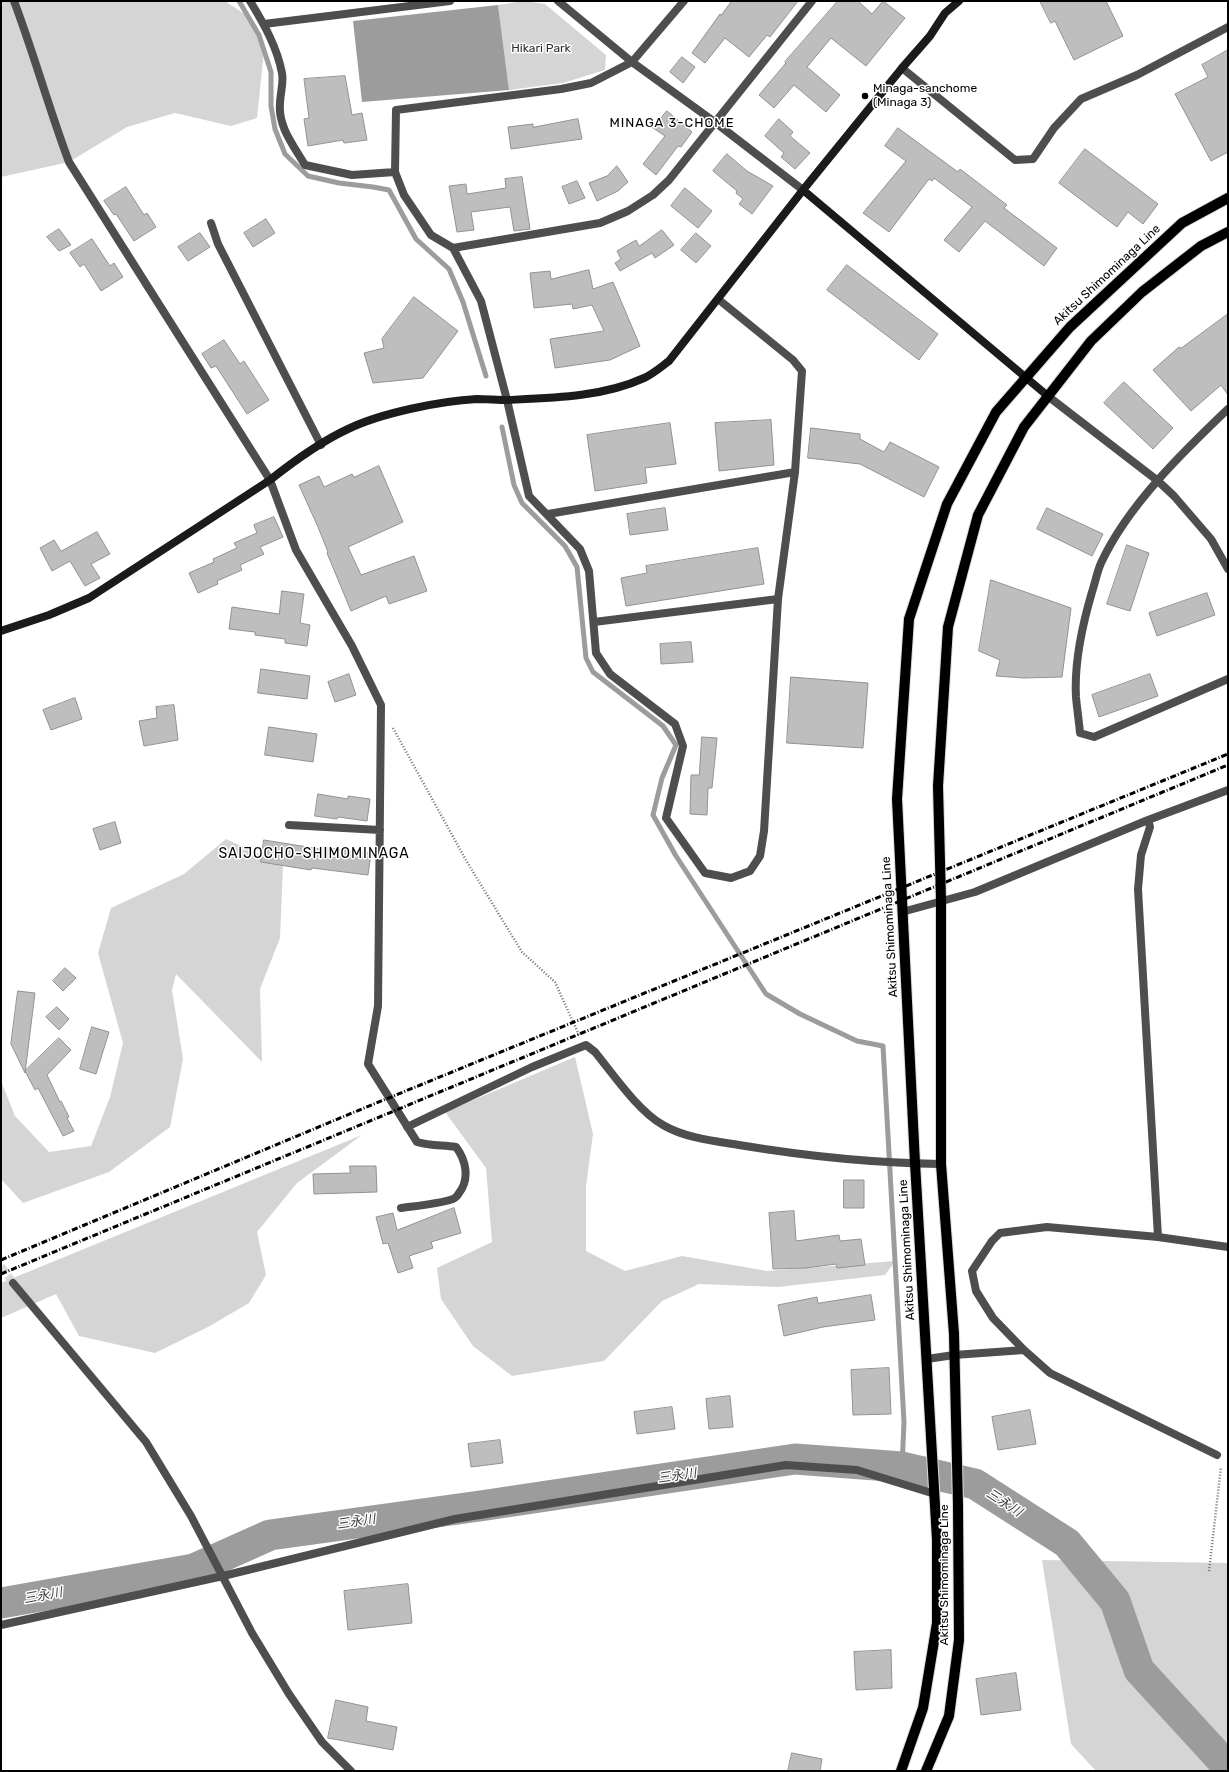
<!DOCTYPE html>
<html>
<head>
<meta charset="utf-8">
<style>
  body { margin:0 }
  #map { position:relative; width:1229px; height:1772px; overflow:hidden; background:#fff; font-family:Rubik,sans-serif }
  canvas { display:block }
  .frame { position:absolute; inset:0; border:2px solid #000; pointer-events:none }
</style>
</head>
<body>
<div id="map">
<canvas width="1229" height="1772"></canvas>
<div class="frame"></div>
</div>
<script>
const context = document.querySelector('canvas').getContext('2d');
context.lineJoin = 'round';
function fill(path, color) { context.fillStyle = color; context.fill(path, 'evenodd'); }
function trace(path, color, width, dash) { context.strokeStyle = color; context.lineWidth = width; context.lineCap = dash ? 'butt' : 'round'; context.setLineDash(dash || []); context.stroke(path); }
function drawText(font, color, halo, rows, align = 'center') {
  context.font = font + ' Rubik,"Noto Sans JP",sans-serif'; context.lineWidth = 3; context.setLineDash([]); context.textBaseline = 'middle'; context.strokeStyle = halo; context.fillStyle = color; for (const [text, x, y, turn = 0] of rows) {
    context.save(); context.translate(x, y); context.rotate((+turn || 0) * Math.PI / 180); context.textAlign = isNaN(turn) ? turn : align; if (halo) context.strokeText(text, 0, 0); context.fillText(text, 0, 0); context.restore();
  }
}
fill(new Path2D(`
  M1 1H225L249 17 264 51 257 118 231 126 175 113 127 127 69 162 1 177Z
  M524 1 545 4 606 55 605 70 563 83 509 90 498 5Z
  M226 839 283 865 280 938 260 989 262 1062 176 974 172 990 183 1059 170 1127 109 1172 23 1203 1 1179V1081L15 1116 49 1152 91 1146 110 1097 123 1043 98 953 111 908 184 874Z
  M575 1057 593 1134 586 1186V1251L625 1271 682 1256 767 1271 895 1261 885 1275 778 1287 699 1284 662 1301 604 1361 512 1376 473 1346 441 1299 437 1268 492 1242 486 1168 445 1112Z
  M362 1135 297 1183 257 1232 266 1275 249 1303 208 1327 155 1353 79 1336 56 1294 1 1318V1283Z
  M1042 1560 1228 1563V1771H1096L1071 1744Z`), '#d5d5d5');
fill(new Path2D(`
  M498 5 509 90 362 102 353 21Z`), '#9c9c9c');
trace(new Path2D(`
  M239 1 259 35 271 72V106L275 129 285 154 308 176 339 183 373 187 389 190 416 239 449 269 463 302 486 376
  M502 427 514 485 522 503 565 546 577 567 586 658 593 672 663 726 676 745 662 778 653 815 676 856 766 994 800 1014 857 1041 883 1046 904 1422 902 1467`), '#9c9c9c', 5);
trace(new Path2D(`
  M1 1603 194 1569 270 1535 480 1506 795 1459 902 1467 975 1484 1067 1543 1115 1601 1139 1670 1228 1767`), '#9c9c9c', 31);
const building = new Path2D(`
  M732 1H798L770 37 767 35 749 57 725 38 705 63 692 53 720 14 721 15Z
  M838 1H858L872 14 883 1 905 18 866 66 831 38 807 67 840 95 826 112 794 85 774 108 759 95 786 63 785 62Z
  M1040 1H1106L1123 36 1074 60 1055 21 1051 23Z
  M1228 50V152L1211 161 1175 94 1208 77 1202 65Z
  M682 57 695 67 683 83 670 72Z
  M345 76 352 115 362 113 367 140 344 143 343 140 308 146 304 119 309 118 304 79Z
  M667 111 692 132 681 147 678 146 656 175 643 164 665 136 653 128Z
  M578 119 582 139 511 149 508 127 533 124V127Z
  M779 119 793 132 790 136 810 153 795 169 781 157 784 153 765 136Z
  M898 128 958 172 960 169 1007 205 1004 208 1057 248 1044 266 985 221 959 252 944 240 972 207 934 178 932 181 929 179 889 232 863 213 906 161 885 146Z
  M1085 149 1158 204 1143 224 1128 212 1117 227 1059 183Z
  M727 154 747 171 773 186 752 214 739 204 743 199 736 193 737 191 713 171Z
  M617 166 628 182 618 191 597 201 589 183 607 176Z
  M522 177 530 229 514 231 510 207 471 212 474 230 457 232 449 186 466 184 467 194 506 188 505 179Z
  M577 181 585 198 569 204 562 187Z
  M126 187 144 215 147 213 156 227 134 241 116 214 114 215 104 201Z
  M685 188 712 211 698 228 671 206Z
  M266 219 275 233 253 247 244 233Z
  M59 229 71 245 59 251 47 237Z
  M662 230 674 245 655 258 652 253 620 271 615 263 621 259 617 251 636 240 639 246Z
  M200 233 210 247 188 261 178 247Z
  M696 233 711 246 696 263 681 250Z
  M92 239 110 266 114 263 123 277 101 291 84 264 80 267 70 253Z
  M847 265 938 334 919 360 827 290Z
  M589 270 593 289 613 282 640 346 610 360 555 368 550 339 604 331 592 305 573 309 572 304 534 308 530 273 550 271 551 279Z
  M414 297 458 331 423 378 373 383 364 353 384 348 382 339Z
  M1228 314V395L1221 385 1191 411 1153 370 1179 347 1181 348Z
  M224 340 240 364 244 361 269 400 247 414 216 366 211 368 202 354Z
  M1124 382 1173 428 1153 449 1104 403Z
  M771 420 774 465 719 471 715 423Z
  M670 423 676 464 645 468 647 483 595 491 587 435Z
  M811 428 860 434V439L884 452 890 442 939 467 924 497 860 464 808 458Z
  M379 466 403 522 348 547 361 575 414 556 427 591 389 604 386 596 351 611 327 553 328 552 318 527 299 485 319 476 324 487 352 474 354 477Z
  M665 508 668 530 630 535 627 514Z
  M1047 508 1103 534 1092 556 1037 529Z
  M274 517 283 537 260 547 264 554 240 565 242 570 217 581 218 584 198 593 189 573 214 562 213 559 237 548 234 543 257 533 254 525Z
  M97 532 110 554 91 564 100 578 85 586 70 561 52 571 40 548 54 540 61 551Z
  M1127 545 1149 553 1130 611 1107 604Z
  M758 548 764 584 626 606 621 578 647 573 646 566Z
  M991 580 1071 608 1062 677 1024 678 996 676 1000 660 979 651Z
  M282 591 304 594 300 623 310 625 307 646 285 643V639L255 635V632L229 629 232 607 279 614Z
  M1207 593 1215 615 1157 636 1149 613Z
  M691 642 693 662 661 664 660 644Z
  M261 669 310 676 307 699 258 693Z
  M349 674 356 695 335 702 328 682Z
  M1150 674 1158 696 1099 717 1092 695Z
  M791 677 868 683 863 748 787 743Z
  M75 698 82 719 51 730 43 710Z
  M174 705 178 740 144 746 139 721 157 718 156 707Z
  M269 727 317 734 313 762 265 755Z
  M702 737 717 738 712 788H708L707 815 690 814 691 775H699Z
  M318 794 348 799V796L370 799 367 821 338 817 337 819 315 816Z
  M115 822 121 843 100 850 93 829Z
  M264 840 320 849V847L371 853 368 875 312 868 311 870 261 862Z
  M65 968 76 978 63 991 53 981Z
  M18 991 35 993 25 1073 11 1044Z
  M57 1007 69 1019 59 1030 46 1017Z
  M92 1027 109 1032 96 1074 80 1069Z
  M59 1038 71 1050 47 1075 60 1102 61 1101 69 1117 67 1118 74 1131 63 1136 38 1088 35 1090 25 1071Z
  M350 1166H376L377 1192 314 1194 313 1174 350 1173Z
  M844 1180H864V1208H844Z
  M454 1208 461 1233 431 1242 433 1248 409 1256 413 1268 398 1273 388 1243 383 1244 376 1217 393 1213 397 1230Z
  M794 1211 796 1241 839 1235 840 1241 861 1239 865 1265 837 1268 836 1264 805 1268 773 1269 769 1213Z
  M871 1295 875 1320 823 1327 784 1336 778 1305 817 1297 818 1303Z
  M889 1368 891 1414 853 1415 851 1370Z
  M730 1396 733 1427 709 1429 706 1399Z
  M672 1407 675 1429 637 1434 634 1412Z
  M1030 1410 1036 1444 998 1450 992 1417Z
  M500 1440 503 1463 471 1467 468 1444Z
  M408 1584 412 1623 348 1630 344 1591Z
  M891 1650 892 1688 856 1690 854 1652Z
  M1016 1673 1021 1710 981 1715 976 1679Z
  M336 1700 368 1707 366 1721 397 1727 393 1750 328 1738Z
  M792 1753 822 1759 820 1771H788Z`);
fill(building, '#bebebe');
trace(building, '#929292', 1);
trace(new Path2D(`
  M1 1266 13 1283`), '#d9d9d9', 8, [8, 4]);
const primary = new Path2D(`
  M901 1771 923 1708 937 1623V1540L915 1163 897 799 909 619 947 504 996 412 1070 327 1182 223 1228 198
  M926 1771 949 1716 959 1640 958 1505 954 1334 941 1164V900L938 786 948 627 978 515 1024 427 1091 341 1142 292 1201 246 1228 232`);
trace(primary, '#dbdbdb', 12);
trace(new Path2D(`
  M393 728 467 862 522 952 555 982 579 1035
  M1209 1571 1221 1467`), '#707070', 2.5, [1, 2]);
trace(new Path2D(`
  M14 1C34 54 49 109 69 162L270 480 296 550 352 646 381 705 378 1006 368 1064 417 1142C430 1146 442 1145 456 1147 466 1160 470 1179 459 1193 458 1195 455 1198 453 1199 439 1204 416 1206 401 1208
  M250 1C264 24 277 47 282 73 284 83 280 94 280 104 278 127 294 146 305 165L352 175 395 172
  M558 1 632 62 716 123 803 190
  M684 1 632 62 591 83 561 89 396 110 395 172 404 195 431 235 453 248 481 301 507 400 529 496 580 549 589 571 596 653 610 674 675 724 683 746 666 818 705 873 731 878 750 871 760 856 764 831 778 599 795 472 802 371 793 360 718 299
  M264 24 450 1
  M902 68 1015 160 1033 159 1054 128 1081 99 1137 75 1228 27
  M211 223 218 244 321 445
  M453 248 600 223 628 211 653 195 669 180 812 1
  M1049 397 1158 481 1174 496 1211 539 1228 569
  M1228 409C1182 453 1128 505 1101 563 1097 572 1095 583 1092 592 1082 626 1074 662 1076 697 1077 709 1079 721 1080 733L1094 737 1228 679
  M548 514 795 472
  M594 622 778 599
  M1148 820 1150 827 1141 855 1138 889 1158 1237
  M289 825 380 830
  M902 912 975 892 1148 820 1228 790
  M407 1127 532 1067 586 1045 595 1052C613 1074 638 1111 663 1125 685 1138 714 1141 739 1145 805 1156 873 1163 941 1164
  M13 1283 146 1442 191 1516 252 1633 289 1694 322 1742 351 1771
  M927 1359 954 1355 1024 1350
  M1217 1455 1050 1373 1024 1350 993 1318 976 1291 972 1271 992 1241 1000 1233 1047 1227 1158 1237 1228 1247
  M1 1625 223 1576 455 1519 786 1465 857 1470 935 1494`), '#4e4e4e', 8);
trace(new Path2D(`
  M803 190 1049 397
  M1 631 49 615 89 598 270 480C294 461 320 442 348 429 381 413 440 401 477 399 487 399 497 400 507 400 552 398 603 397 644 378 653 374 661 367 669 361L803 190 902 68 930 36 945 13 959 1`), '#1b1b1b', 8);
trace(primary, '#000', 10);
trace(new Path2D(`
  M1 1260 352 1113 1228 754
  M1 1274 1228 765`), '#000', 3, [6, 2, 1, 2]);
for (const [x, y, r, color] of [
  [865,96,4,"#000"]
]) { const dot = new Path2D(); dot.arc(x, y, r, 0, 2 * Math.PI); context.fillStyle = color; context.fill(dot); trace(dot, '#fff', 1.5); }
drawText('12px', '#2c2c2c', '#fff', [
  ["Hikari Park",541,49]
]);
drawText('12px', '#000', '#fff', [
  ["Minaga-sanchome",873,89],
  ["(Minaga 3)",873,103]
], 'left');
drawText('12px', '#000', '#fff', [
  ["Akitsu Shimominaga Line",1107,275,-43],
  ["Akitsu Shimominaga Line",890,927,-93],
  ["Akitsu Shimominaga Line",907,1250,-93],
  ["Akitsu Shimominaga Line",945,1575,-90]
]);
context.letterSpacing = '1px';
drawText('13px', '#000', '#fff', [
  ["MINAGA 3-CHOME",672,123]
]);
context.letterSpacing = '0px';
drawText('italic 13px', '#3d3d3d', '#fff', [
  ["三永川",677,1476,-8],
  ["三永川",1004,1503,33],
  ["三永川",356,1522,-8],
  ["三永川",43,1596,-10]
]);
context.letterSpacing = '1px';
drawText('14px', '#000', '#fff', [
  ["SAIJOCHO-SHIMOMINAGA",314,854]
]);
context.letterSpacing = '0px';
</script>
</body>
</html>
